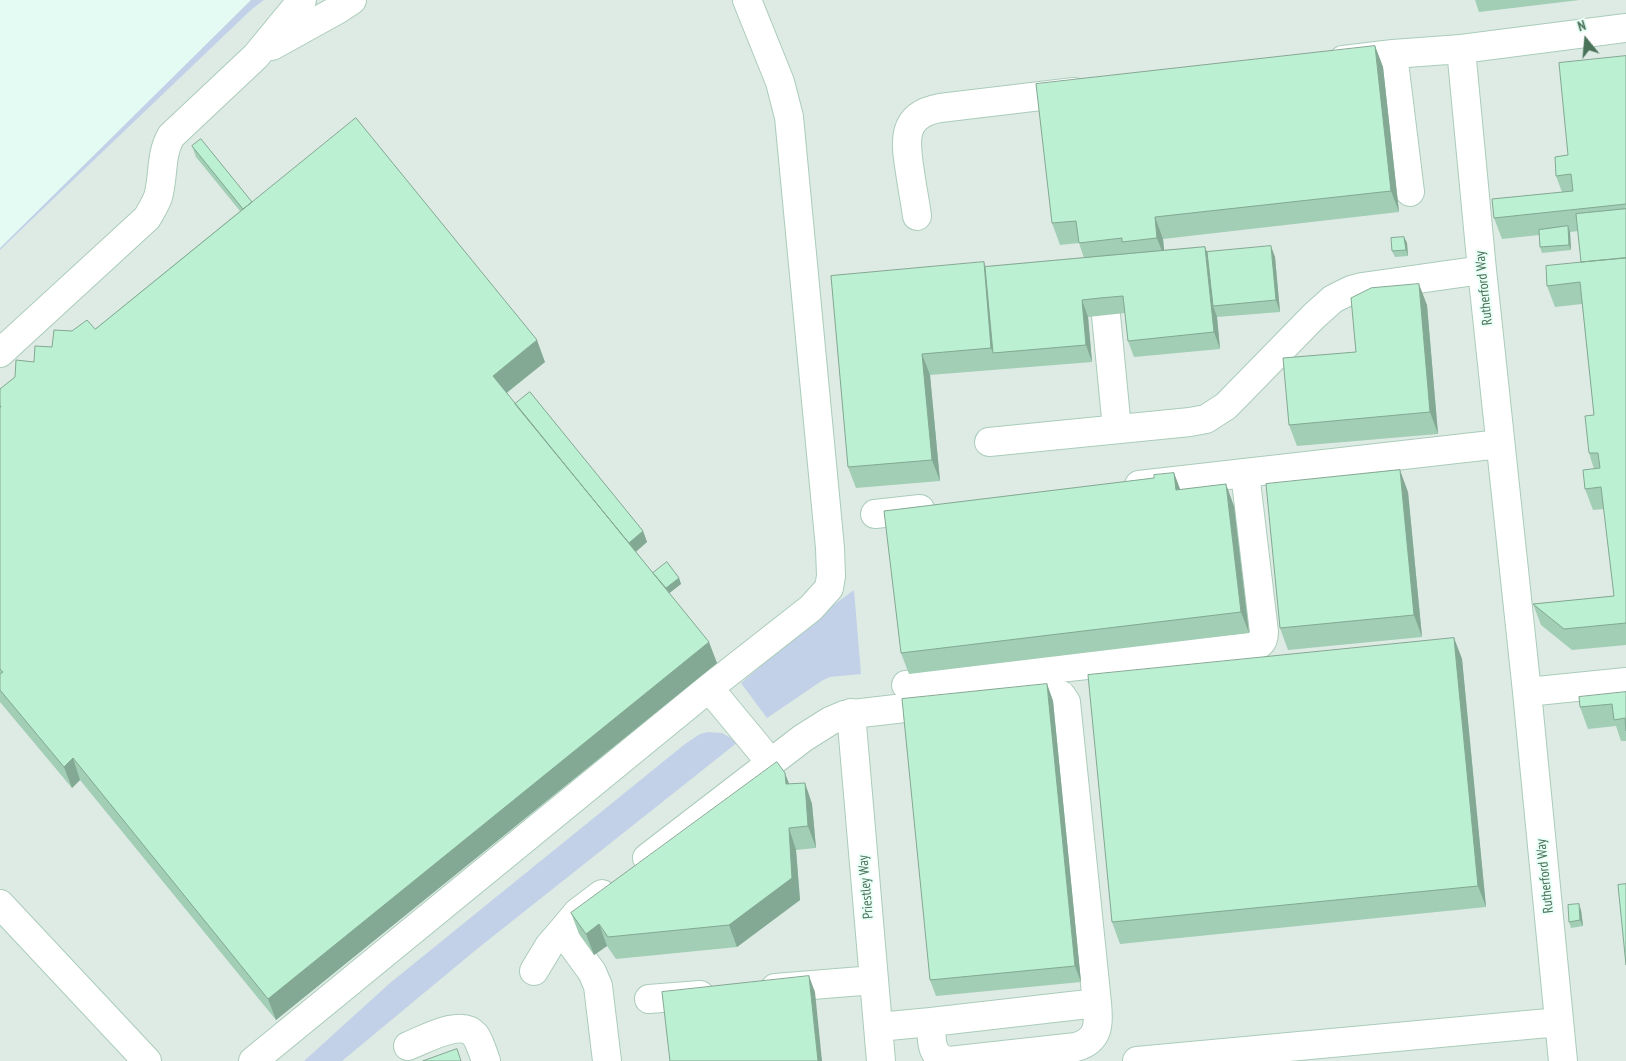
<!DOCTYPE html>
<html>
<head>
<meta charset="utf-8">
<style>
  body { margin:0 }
  #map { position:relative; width:1626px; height:1061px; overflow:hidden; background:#e3fbf2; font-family:"PT Sans Narrow",sans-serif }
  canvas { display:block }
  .north { position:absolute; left:1561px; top:15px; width:50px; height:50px; -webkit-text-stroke:4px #e9fff7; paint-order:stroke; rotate:343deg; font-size:14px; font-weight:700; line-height:20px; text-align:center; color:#4a7359 }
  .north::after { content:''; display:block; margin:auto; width:18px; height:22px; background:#4a7359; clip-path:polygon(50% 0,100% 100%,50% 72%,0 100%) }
</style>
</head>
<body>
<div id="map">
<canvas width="1626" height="1061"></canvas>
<div class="north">N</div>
</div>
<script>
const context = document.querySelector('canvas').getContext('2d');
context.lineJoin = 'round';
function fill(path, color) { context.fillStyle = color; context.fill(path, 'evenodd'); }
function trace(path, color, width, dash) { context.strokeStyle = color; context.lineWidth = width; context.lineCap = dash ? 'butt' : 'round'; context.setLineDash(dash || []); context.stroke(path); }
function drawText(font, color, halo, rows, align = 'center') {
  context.font = font + ' "PT Sans Narrow",sans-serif'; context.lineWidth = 4; context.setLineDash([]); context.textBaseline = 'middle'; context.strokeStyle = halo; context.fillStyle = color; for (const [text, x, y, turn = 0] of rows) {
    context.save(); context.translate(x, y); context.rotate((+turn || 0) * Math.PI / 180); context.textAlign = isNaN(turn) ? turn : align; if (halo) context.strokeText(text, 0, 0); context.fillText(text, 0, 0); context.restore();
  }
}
fill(new Path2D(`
  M264 0H1626V1061H0V250L251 10Z`), '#deebe4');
fill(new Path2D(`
  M251 0H264L251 10 0 250V248Z
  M854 590 861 674 830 677 823 680 767 718 741 683 820 615Z
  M708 732 722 733 738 742 477 949 342 1061H304L390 983 685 744 700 734Z`), '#c2d1e8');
const minor = new Path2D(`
  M272 46 337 10 352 0
  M1343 60 1393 54
  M1410 192 1393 54 1461 49
  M917 216C915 201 912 187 910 172 905 141 901 115 940 108L1074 92
  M1106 315 1117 429
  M0 353 147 218C151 211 155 205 158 197 164 176 160 155 171 136L256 56 302 0
  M989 442 1190 422 1206 419 1226 406 1314 316 1333 299 1351 290 1362 287 1482 270
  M1139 485 1500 444
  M875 514 920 509
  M906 685 1249 647C1259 645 1264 644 1264 632L1245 473
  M709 688 771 763
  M1527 692 1626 682
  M851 713 881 1061
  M647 858 803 738 830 721 844 715 939 704
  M602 894 577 913 562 931 592 972 598 986 607 1061
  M0 904 147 1061
  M534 971 549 946 562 931
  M775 988 874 980
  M649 999 700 995
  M931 1022 1097 1003
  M878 1027 931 1022C932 1038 929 1057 949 1061L1076 1047C1100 1040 1099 1023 1097 1003L1066 702 1061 695 1051 692 1014 695
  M408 1046C424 1040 461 1018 475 1035 480 1042 483 1053 486 1061
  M253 1061 709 688 811 608 829 588 831 576 830 548 789 117 780 82 747 0
  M1137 1061 1559 1022
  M1563 1061 1527 692 1482 270 1461 49 1626 28`);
trace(minor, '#aaccba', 30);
trace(minor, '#fff', 28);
fill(new Path2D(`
  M1475 0H1580L1479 12Z
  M1375 46 1383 67 1399 212 1163 239 1164 250 1205 247 1207 252 1275 257 1280 312 1217 317 1220 349 1134 357 1128 341 1125 313 1088 317 1092 362 930 375 940 481 856 488 848 467 831 276 985 267 1084 258 1079 243 1060 245 1052 223Z
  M1626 56V645L1572 650 1541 625 1533 604 1614 596 1604 509 1593 510 1585 489 1594 469 1589 453 1594 415 1582 304 1555 307 1547 286 1581 262 1578 231 1570 232 1571 250 1542 253 1540 247 1539 235 1502 239 1494 218 1562 192 1556 176Z
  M192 146 252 202 545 362 507 393 515 404 643 531 647 542 636 552 653 573 679 578 681 584 669 593 717 663 276 1020 80 780 72 788 0 702V389L52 347 95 329 240 211 196 157Z
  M1404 237 1407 243 1408 256 1395 257 1392 251Z
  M1427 305 1438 434 1297 446 1289 425 1356 352Z
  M1174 473 1180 490 1234 506 1249 633 909 674 901 653 1154 478Z
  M1408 492 1422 637 1288 650 1280 628Z
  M1454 638 1462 659 1486 907 1120 944 1112 922Z
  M1047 684 1053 701 1081 982 936 996 930 980Z
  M1626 692V741H1621L1616 726 1588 729 1580 707Z
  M805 783 812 804 816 848 796 850 800 900 737 947 616 959 607 946 594 955 579 934 571 913 789 784Z
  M1581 910 1583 926 1571 928 1569 922Z`), '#a1ceb5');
fill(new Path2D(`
  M1375 46 1383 67 1399 212 1391 191Z
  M1155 217 1163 239 1165 259 1157 238Z
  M1568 226 1570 232 1571 250 1569 245Z
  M1404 237 1407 243 1408 256 1406 250Z
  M1271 246 1275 257 1280 312 1276 300Z
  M1205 247 1211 263 1213 306 1217 317 1220 349 1214 332Z
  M984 262 991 283 993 353 991 348Z
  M1419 284 1427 305 1438 434 1430 412Z
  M1082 300 1088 317 1092 362 1086 345Z
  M537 340 545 362 501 397 493 376Z
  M922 354 930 375 940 481 932 460Z
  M1400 470 1408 492 1422 637 1414 615Z
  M1174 473 1182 494 1176 490Z
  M1226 484 1234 506 1249 633 1241 612Z
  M643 531 647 542 633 554 629 543Z
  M679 578 681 584 667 595 665 589Z
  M1454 638 1462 659 1486 907 1478 886Z
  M709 642 717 663 276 1020 268 999Z
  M1047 684 1053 701 1081 982 1075 966Z
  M73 758 80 780 72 788 64 767Z
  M785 773 793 794 786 784Z
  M805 783 812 804 816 848 808 826Z
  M789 828 796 850 800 900 737 947 729 925Z
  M1579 904 1581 910 1583 926 1580 920Z
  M599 924 607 946 594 955 586 934Z
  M809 976 815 992 822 1061H818Z`), '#83a893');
const building = new Path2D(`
  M1375 46 1391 191 1155 217 1157 238 1122 242V238L1079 243 1076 221 1052 223 1036 84Z
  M1626 56V204L1494 218 1492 199 1573 191 1571 174 1556 176 1555 157 1568 155 1559 63Z
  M356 118 537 340 493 376 709 642 268 999 73 758 64 767 0 690V674L3 672 0 669V407H1L0 405V389L15 377 16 360 34 362 35 346 52 347 54 330 72 331 87 320 95 329Z
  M201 139 252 202 243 209 192 146Z
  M1626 209V258L1581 262 1576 214Z
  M1568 226 1569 245 1540 247 1539 230Z
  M1404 237 1406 250 1392 251 1391 238Z
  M1271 246 1276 300 1213 306 1207 252Z
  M1205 247 1214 332 1128 341 1123 296 1100 298 1082 300 1086 345 993 353 985 267Z
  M1626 258V623L1564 629 1533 604 1614 596 1601 487 1585 489 1583 470 1600 468 1598 453H1589L1585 416 1594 415 1580 282 1547 286 1546 266Z
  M984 262 991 348 922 354 932 460 848 467 831 276Z
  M1419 284 1430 412 1289 425 1283 358 1356 352 1351 298 1371 288Z
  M530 392 643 531 629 543 515 404Z
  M1400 470 1414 615 1280 628 1266 484Z
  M1174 473 1176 490 1226 484 1241 612 901 653 884 511 1154 478V475Z
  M667 562 679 578 666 588 653 573Z
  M1454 638 1478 886 1112 922 1088 675Z
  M1047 684 1075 966 930 980 902 699Z
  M1626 692V731L1625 718 1614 720 1612 704 1580 707 1579 697Z
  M777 762 785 773 786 784 805 783 808 826 789 828 792 878 729 925 608 937 599 924 586 934 571 913Z
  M1626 884V965L1618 885Z
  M1579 904 1580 920 1569 922 1568 905Z
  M809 976 818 1061H670L662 992Z
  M457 1049 461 1061H423Z`);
fill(building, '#bbf0d2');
trace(building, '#83a893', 1);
drawText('14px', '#4a7359', '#e9fff7', [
  ["Rutherford Way",1484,288,-96],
  ["Rutherford Way",1545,876,-96],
  ["Priestley Way",866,887,-95]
]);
</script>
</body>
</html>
